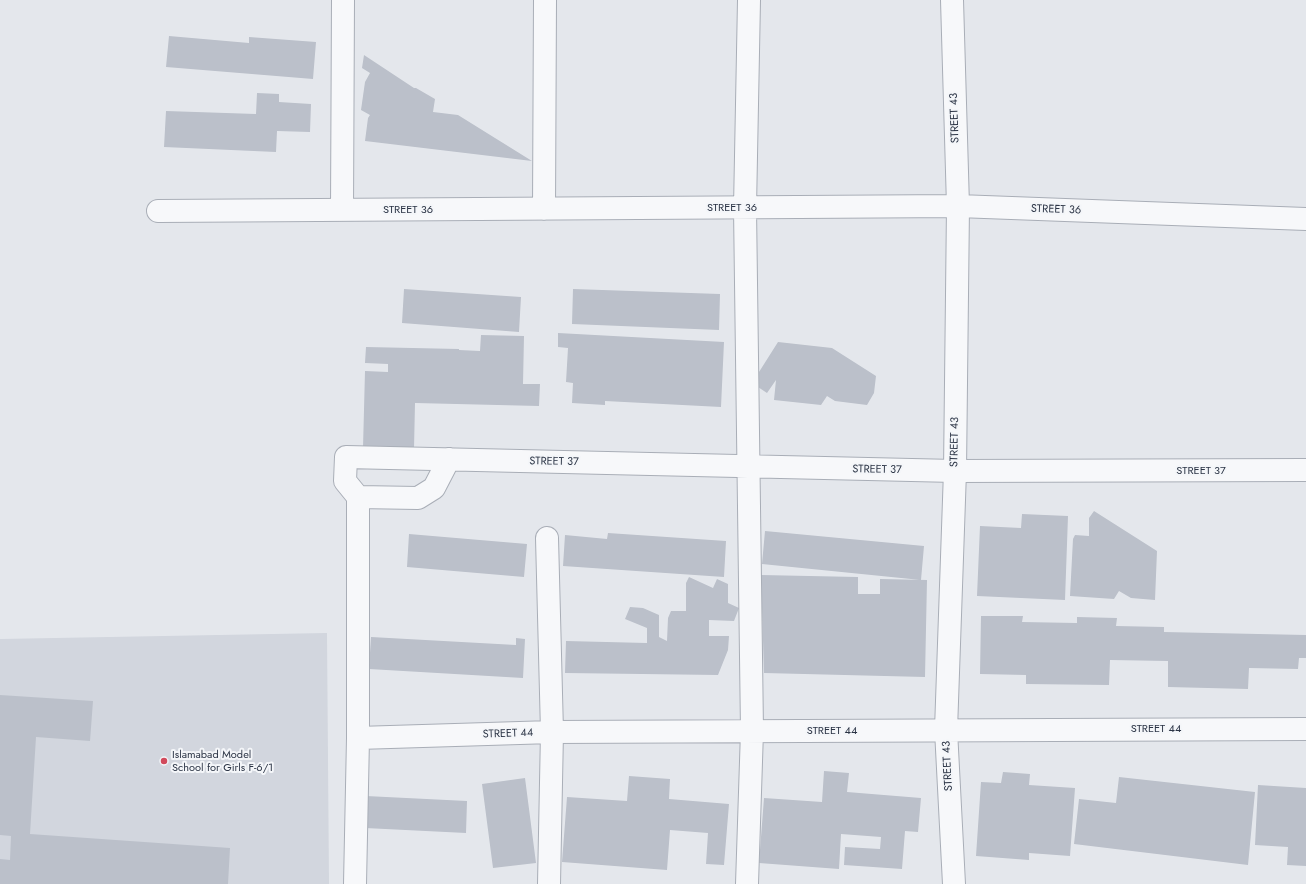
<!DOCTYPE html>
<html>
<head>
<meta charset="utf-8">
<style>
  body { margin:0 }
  canvas { display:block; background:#e4e7ec }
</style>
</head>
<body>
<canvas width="1306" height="884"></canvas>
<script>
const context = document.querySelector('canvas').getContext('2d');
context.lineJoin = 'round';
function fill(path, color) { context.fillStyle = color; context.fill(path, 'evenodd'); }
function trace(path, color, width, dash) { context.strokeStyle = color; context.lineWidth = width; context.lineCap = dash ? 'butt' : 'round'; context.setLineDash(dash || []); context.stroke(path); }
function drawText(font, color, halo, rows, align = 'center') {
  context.font = font + ' Jost,sans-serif'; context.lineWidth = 4; context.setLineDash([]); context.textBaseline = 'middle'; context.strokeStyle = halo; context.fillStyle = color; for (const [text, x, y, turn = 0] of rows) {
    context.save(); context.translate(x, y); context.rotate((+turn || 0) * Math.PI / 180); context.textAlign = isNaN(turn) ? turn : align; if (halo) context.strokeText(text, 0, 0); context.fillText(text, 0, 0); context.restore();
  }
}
fill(new Path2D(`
  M327 633 329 884H0V639Z`), '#d2d6de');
fill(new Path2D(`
  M169 36 249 43V37L316 42 313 79 166 67Z
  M364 55 414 88H416L435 99 433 112 458 115 532 161 365 141 368 118 370 115 361 110 365 82 370 73 362 68Z
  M257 93 279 94V102L311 104 310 132 277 131 276 152 164 147 166 111 256 114Z
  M404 289 521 297 519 332 402 323Z
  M573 289 720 294 719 330 572 324Z
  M558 333 724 342 721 407 605 401V405L572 403 573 383 566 382 568 348 558 347Z
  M481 335 524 336 523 384H540L539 406 415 403 414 449 363 448 365 371 388 372V364L365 363 366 347 459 349V350L480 351Z
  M778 342 832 348 876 376 874 393 867 405 835 401 827 396 821 405 774 400 776 380 767 393 758 387 759 372Z
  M1094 511 1157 551 1155 600 1131 598 1119 591 1114 599 1070 596 1073 539 1075 535 1089 536V518Z
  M1022 514 1068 516 1065 600 977 596 980 526 1021 528Z
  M765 531 924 546 921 580 762 564Z
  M608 533 726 541 724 577 563 566 565 535 607 539Z
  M409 534 527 544 524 577 407 567Z
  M761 575 858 577V594H880V579L927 580 925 677 764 673Z
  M689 577 713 588 717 579 728 584V603L739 608 734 621 709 620V636H729L728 650 718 675 565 673 566 641 647 643V628L625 619 630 607 643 608 659 615V637L667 641 668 618 671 611H686V583Z
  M981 616H1023L1022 622 1077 623V617L1117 618 1116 626 1164 627V632L1306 635V658H1299L1298 669 1249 668 1248 689 1168 687V661L1110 660 1109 685 1026 684V675L980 674Z
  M371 637 516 645V638L525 639 523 678 369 669Z
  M0 695 93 701 90 741 36 737 30 834 230 848 228 884H0V859L10 860 11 836 0 835Z
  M824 771 849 773 847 792 921 798 918 832 905 831 902 869 844 865 845 847 880 849 881 837 841 834 839 869 759 863 764 798 822 802Z
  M1003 772 1030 774 1029 785 1075 788 1070 856 1029 853V860L976 856 981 782 1001 783Z
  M629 776 670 779 669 799 729 804 724 865 706 864 708 833 670 830 667 870 562 862 567 797 627 801Z
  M1119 777 1255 792 1248 865 1074 844 1079 799 1116 803Z
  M525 778 536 863 493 868 482 784Z
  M1258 785 1306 788V866L1287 865 1288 847 1255 845Z
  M366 796 467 801 466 833 365 828Z`), '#bbc0ca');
const street = new Path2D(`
  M952 0 958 206 955 471 946 730 954 884
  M544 209 545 0
  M342 210 343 0
  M158 211 958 206 1306 219
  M449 459 434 488 418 498 358 497 345 481 346 457 955 471 1306 470
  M547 538 552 732 549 884
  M358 738 552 732 1306 729
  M355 884 358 738V497
  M747 884 752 731 745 208 749 0`);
trace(street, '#a9aeb7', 24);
trace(street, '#f7f8fa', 22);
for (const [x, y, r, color] of [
  [164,761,4,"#d1495b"]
]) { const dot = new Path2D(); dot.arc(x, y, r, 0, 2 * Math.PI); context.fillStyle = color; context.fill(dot); trace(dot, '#f4f6f9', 1.5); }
drawText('11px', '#2b3445', '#f4f6f9', [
  ["STREET 43",955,118,-92],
  ["STREET 36",732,208],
  ["STREET 36",408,210],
  ["STREET 36",1056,210,2],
  ["STREET 43",955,442,-89],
  ["STREET 37",554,462,1],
  ["STREET 37",877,470,1],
  ["STREET 37",1201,471],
  ["STREET 44",1156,729],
  ["STREET 44",832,731],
  ["STREET 44",508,734,-2],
  ["STREET 43",948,766,-93]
]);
drawText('11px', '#2b3445', '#f4f6f9', [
  ["Islamabad Model",172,755],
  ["School for Girls F-6/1",172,768]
], 'left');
</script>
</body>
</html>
